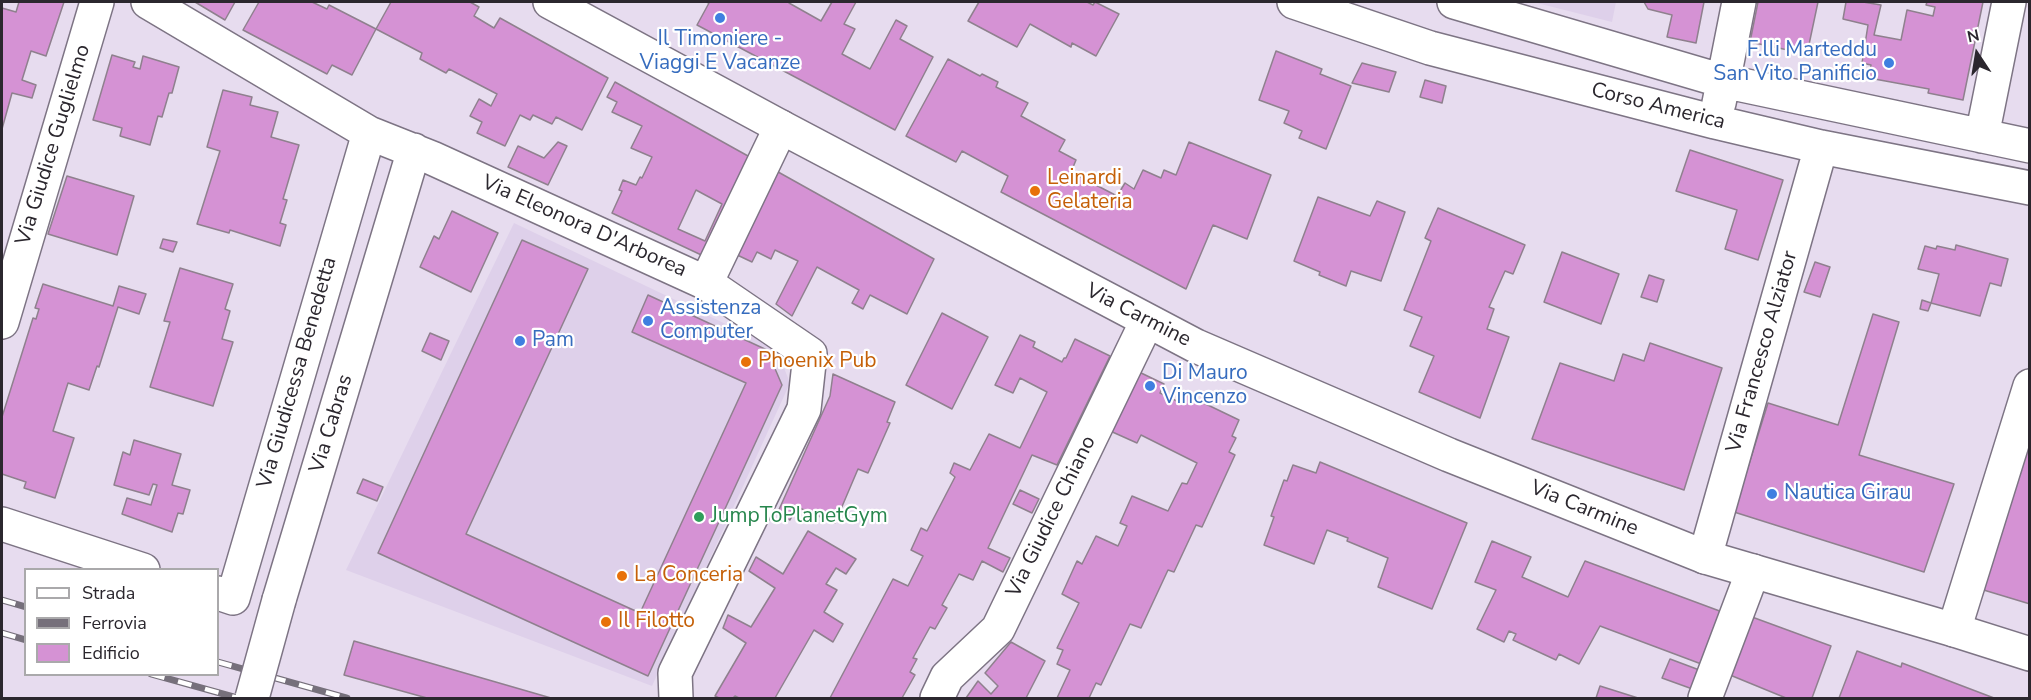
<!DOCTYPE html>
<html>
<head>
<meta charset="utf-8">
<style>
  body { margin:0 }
  #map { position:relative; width:2031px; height:700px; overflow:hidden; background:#e7dcef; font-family:"Nunito Sans",sans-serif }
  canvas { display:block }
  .frame { position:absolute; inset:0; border:3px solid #2b272e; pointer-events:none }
  .legend { position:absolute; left:24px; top:568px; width:195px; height:108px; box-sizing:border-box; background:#fff; border:2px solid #aaa9ab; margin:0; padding:8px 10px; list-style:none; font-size:18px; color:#2b272e }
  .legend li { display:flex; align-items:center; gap:12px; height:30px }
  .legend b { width:30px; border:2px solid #aaa9ab }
  .north { position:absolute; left:1947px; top:24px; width:60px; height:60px; -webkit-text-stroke:4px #fff; paint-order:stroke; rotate:348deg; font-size:16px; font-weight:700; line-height:24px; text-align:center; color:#2b272e }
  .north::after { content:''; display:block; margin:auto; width:21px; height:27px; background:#2b272e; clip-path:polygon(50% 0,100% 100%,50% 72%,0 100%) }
</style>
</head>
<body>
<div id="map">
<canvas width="2031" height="700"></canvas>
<div class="frame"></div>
<ul class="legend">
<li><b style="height:8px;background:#fff"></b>Strada</li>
<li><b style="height:8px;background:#76707b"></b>Ferrovia</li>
<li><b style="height:16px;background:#d592d4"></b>Edificio</li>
</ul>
<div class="north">N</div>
</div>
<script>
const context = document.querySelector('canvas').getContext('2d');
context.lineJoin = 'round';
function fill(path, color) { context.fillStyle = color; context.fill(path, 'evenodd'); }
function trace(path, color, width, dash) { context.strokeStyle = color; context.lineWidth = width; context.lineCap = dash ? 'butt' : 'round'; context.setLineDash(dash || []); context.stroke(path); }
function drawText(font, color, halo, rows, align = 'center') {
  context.font = font + ' "Nunito Sans",sans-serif'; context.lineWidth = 4.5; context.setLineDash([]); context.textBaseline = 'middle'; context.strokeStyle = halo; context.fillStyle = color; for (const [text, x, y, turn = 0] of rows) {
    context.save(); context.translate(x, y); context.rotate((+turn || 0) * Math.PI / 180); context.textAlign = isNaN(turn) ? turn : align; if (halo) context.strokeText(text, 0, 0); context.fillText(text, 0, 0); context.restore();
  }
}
fill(new Path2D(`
  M1533 2H1616L1612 22Z
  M514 223 776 348 790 383 652 686 346 570Z`), '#ded0ea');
const building = new Path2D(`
  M19 2H64L46 56 31 51 22 80 36 85 32 98 12 93 2 129V8L16 12Z
  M195 2H235L225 20Z
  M259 2H312L327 9 329 5 376 29 352 75 332 65 327 74 243 30Z
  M391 2H470L479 7 474 16 494 28 500 18 608 78 582 130 556 117 552 124 533 115 530 120 520 115 505 146 477 133 482 122 470 116 479 99 491 106 497 94 449 69 446 73 420 59 422 53 376 29Z
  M706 2H790L789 3 821 21 832 2H856L844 24 855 29 842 54 870 69 896 20 907 26 900 39 933 57 895 130 697 25 709 3Z
  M979 2H1087L1093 5 1095 2 1119 14 1096 56 1072 43 1071 47 1030 24 1017 47 968 21Z
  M1644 2H1704L1696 43 1667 37 1672 15 1648 9Z
  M1758 2H1818L1807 54 1750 42Z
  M1846 2H1863L1881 5 1874 35 1901 40 1907 10 1933 16 1935 7 1926 5 1927 2H1983L1963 100 1928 93 1929 89 1869 78 1871 65 1862 63 1868 25 1843 19Z
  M1276 51 1322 69 1320 74 1351 86 1326 149 1299 138 1302 131 1284 123 1289 111 1259 100Z
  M112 55 135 62 133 67 140 69 143 56 179 67 172 93H169L162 117 158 116 150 145 120 136 122 128 93 120Z
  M948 59 980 76 982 74 998 82 996 87 1028 103 1021 116 1065 140 1059 151 1076 160 1071 172 1117 196 1125 183 1134 189 1143 170 1161 178 1164 170 1176 175 1189 142 1271 175 1247 239 1213 225 1186 289 1001 192 1008 176 962 151 956 162 906 136Z
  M1362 63 1396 72 1389 92 1352 83Z
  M1425 80 1446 86 1442 103 1420 97Z
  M615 82 757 161 712 260 612 213 622 191 619 190 623 180 636 185 640 177 642 178 652 157 631 148 642 126 612 112 617 102 607 97ZM696 190 722 204 705 241 678 229Z
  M223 90 252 97 250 105 278 112 271 137 299 145 283 199 287 200 280 223 286 225 280 246 230 230 229 233 197 224 220 151 207 147Z
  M558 142 567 146 548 185 508 167 518 146 544 158Z
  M1690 150 1783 180 1758 260 1725 249 1737 210 1676 191Z
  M771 168 934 259 907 314 870 295 863 309 852 303 859 290 817 267 792 316 776 304 798 261 775 250 771 259 757 252 752 262 733 253Z
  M67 176 134 196 117 255 48 234Z
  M1318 197 1370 216 1377 201 1405 212 1381 281 1351 271 1346 286 1319 275 1320 272 1294 261Z
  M1438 208 1525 245 1513 274 1505 271 1489 307 1494 309 1487 329 1509 337 1480 418 1419 392 1434 356 1410 346 1422 317 1404 310 1431 241 1425 238Z
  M452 211 498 233 471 292 420 267 434 236 439 239Z
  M163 239 177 242 173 252 160 248Z
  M522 240 588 269 466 534 640 613 746 383 632 332 648 295 767 350 782 385 648 676 378 553Z
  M1956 245 2008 259 2001 286 1990 283 1980 316 1931 303 1939 274 1918 269 1925 246 1936 249 1937 246 1955 250Z
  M1562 252 1619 274 1601 324 1544 302Z
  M1815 262 1830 267 1820 297 1804 292Z
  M180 268 233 284 225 309 230 311 222 339 233 342 213 406 150 387 170 322 164 321Z
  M1649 275 1664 280 1657 302 1641 297Z
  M43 284 113 306 119 286 146 294 139 314 118 307 99 367 97 366 89 390 68 383 53 431 74 438 55 498 24 488 26 482 2 474V417L33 318 36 319 39 309 35 308Z
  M1922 300 1931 303 1928 311 1920 309Z
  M942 313 988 337 952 409 906 385Z
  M1873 314 1899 322 1859 455 1954 484 1924 572 1734 512 1768 403 1838 425Z
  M430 333 449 341 441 360 422 351Z
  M1020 335 1035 342 1033 347 1062 362 1064 358H1066L1075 339 1110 356 1057 465 1032 455 988 548 1010 558 1003 572 982 561 973 580 959 574 942 605 947 608 935 629 930 627 913 658 917 659 910 672 915 675 902 698H830L893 579 908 586 923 556 911 550 921 528 927 531 955 477 950 473 954 463 970 470 989 434 1020 448 1047 392 1020 378 1013 393 995 385Z
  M1650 343 1722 368 1684 490 1532 439 1560 363 1614 381 1623 354 1644 361Z
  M1137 371 1164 384 1160 393 1181 403 1185 394 1239 420 1232 436 1236 438 1229 452 1235 455 1202 527 1196 525 1174 572 1168 570 1141 628 1130 624 1101 685 1096 683 1089 698H1057L1070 670 1057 664 1063 650 1057 648 1079 603 1062 594 1077 561 1082 564 1096 536 1118 546 1127 526 1120 523 1132 496 1168 511 1182 483 1187 484 1197 463 1141 435 1137 443 1108 430Z
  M833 374 895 402 887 422 890 423 868 473 858 469 835 523 797 507 790 520 777 514 830 396Z
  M2030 427V604L1977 588Z
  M134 440 181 454 172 485 190 490 183 514 178 513 172 532 122 514 127 498 151 505 157 485 153 484 149 495 114 485 123 452 130 455Z
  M1320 462 1467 523 1432 609 1378 587 1388 558 1347 541 1348 538 1327 530 1314 564 1264 545 1274 517 1271 516 1284 480 1287 481 1293 465 1316 473Z
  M363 479 383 487 377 501 357 493Z
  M1020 490 1039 499 1032 513 1013 504Z
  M808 531 856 559 846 574 836 568 826 584 837 590 824 612 843 624 833 642 814 630 775 698H739L735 696 733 698H719L715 696 746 643 723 628 728 615 751 627 775 588 749 571 756 557 783 574Z
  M1492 541 1531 557 1522 577 1568 597 1585 561 1725 613 1704 665 1600 626 1579 664 1559 654 1556 660 1513 640 1516 634 1509 631 1504 642 1477 629 1496 590 1475 582Z
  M1752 617 1831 646 1812 698H1786L1730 675Z
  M354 641 551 698H427L344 675Z
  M1011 642 1045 661 1026 698H966L978 681 991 694 998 686 985 673Z
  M1857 651 1901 667 1902 663 1994 698H1839Z
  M1670 659 1702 671 1698 691 1662 678Z
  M1600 686 1638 698H1596Z`);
fill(building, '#d592d4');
trace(building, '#8f808e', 1.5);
const minor = new Path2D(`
  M148 2 369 133 432 158 706 283 810 354 804 409 675 673 676 698
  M1294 2 1430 48 1715 122 1821 147 2030 188
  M1454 2 1723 81 2030 146
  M1719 103 1739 2
  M1982 136 2009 2
  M706 283 781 127
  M2 322 97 2
  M2 524 143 570
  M1705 557 1821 147
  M218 593 233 598 369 133
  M279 600 414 150
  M1954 630 2030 386
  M937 698 947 677 998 629 1147 321
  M1705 698 1753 571`);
const major = new Path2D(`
  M550 2 781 127 1196 346 1449 455 1705 557 1954 630 2030 654`);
trace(minor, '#7d7484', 36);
trace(major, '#7d7484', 36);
trace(minor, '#fff', 33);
trace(major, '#fff', 33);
const rail = new Path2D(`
  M2 600 26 607
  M2 633 26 640
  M218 662 347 698
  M151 674 238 698`);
trace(rail, '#76707b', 7);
trace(rail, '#fff', 4.5, [14]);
const minorBridge = new Path2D(`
  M252 698 279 600`);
trace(minorBridge, '#7d7484', 36, []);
trace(minorBridge, '#fff', 33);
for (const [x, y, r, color] of [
  [720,18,6,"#3f7fe0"],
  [1889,63,6,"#3f7fe0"],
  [1035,191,6,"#e8710a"],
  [648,321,6,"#3f7fe0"],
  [520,341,6,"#3f7fe0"],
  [746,362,6,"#e8710a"],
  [1150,386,6,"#3f7fe0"],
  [1772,494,6,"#3f7fe0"],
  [699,517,6,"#2e9e5b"],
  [622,576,6,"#e8710a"],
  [606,622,6,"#e8710a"]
]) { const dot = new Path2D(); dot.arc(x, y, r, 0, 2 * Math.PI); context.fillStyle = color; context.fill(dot); trace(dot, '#fff', 2); }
drawText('21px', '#366cbe', '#fff', [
  ["Il Timoniere -",720,40,"center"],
  ["Viaggi E Vacanze",720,64,"center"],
  ["F.lli Marteddu",1877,51,"right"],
  ["San Vito Panificio",1877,75,"right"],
  ["Assistenza",660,309],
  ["Computer",660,333],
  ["Pam",532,341],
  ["Di Mauro",1162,374],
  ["Vincenzo",1162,398],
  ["Nautica Girau",1784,494]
], 'left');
drawText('21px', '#2b272e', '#fff', [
  ["Corso America",1658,107,14],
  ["Via Giudice Guglielmo",54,145,-73],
  ["Via Eleonora D'Arborea",584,227,24],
  ["Via Carmine",1138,316,27],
  ["Via Francesco Alziator",1763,352,-74],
  ["Via Giudicessa Benedetta",298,373,-74],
  ["Via Cabras",332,424,-73],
  ["Via Carmine",1584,509,22],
  ["Via Giudice Chiano",1052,517,-64]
]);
drawText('21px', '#c56008', '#fff', [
  ["Leinardi",1047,179],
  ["Gelateria",1047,203],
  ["Phoenix Pub",758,362],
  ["La Conceria",634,576],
  ["Il Filotto",618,622]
], 'left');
drawText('21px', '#27864d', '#fff', [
  ["JumpToPlanetGym",711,517]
], 'left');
</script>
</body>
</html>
